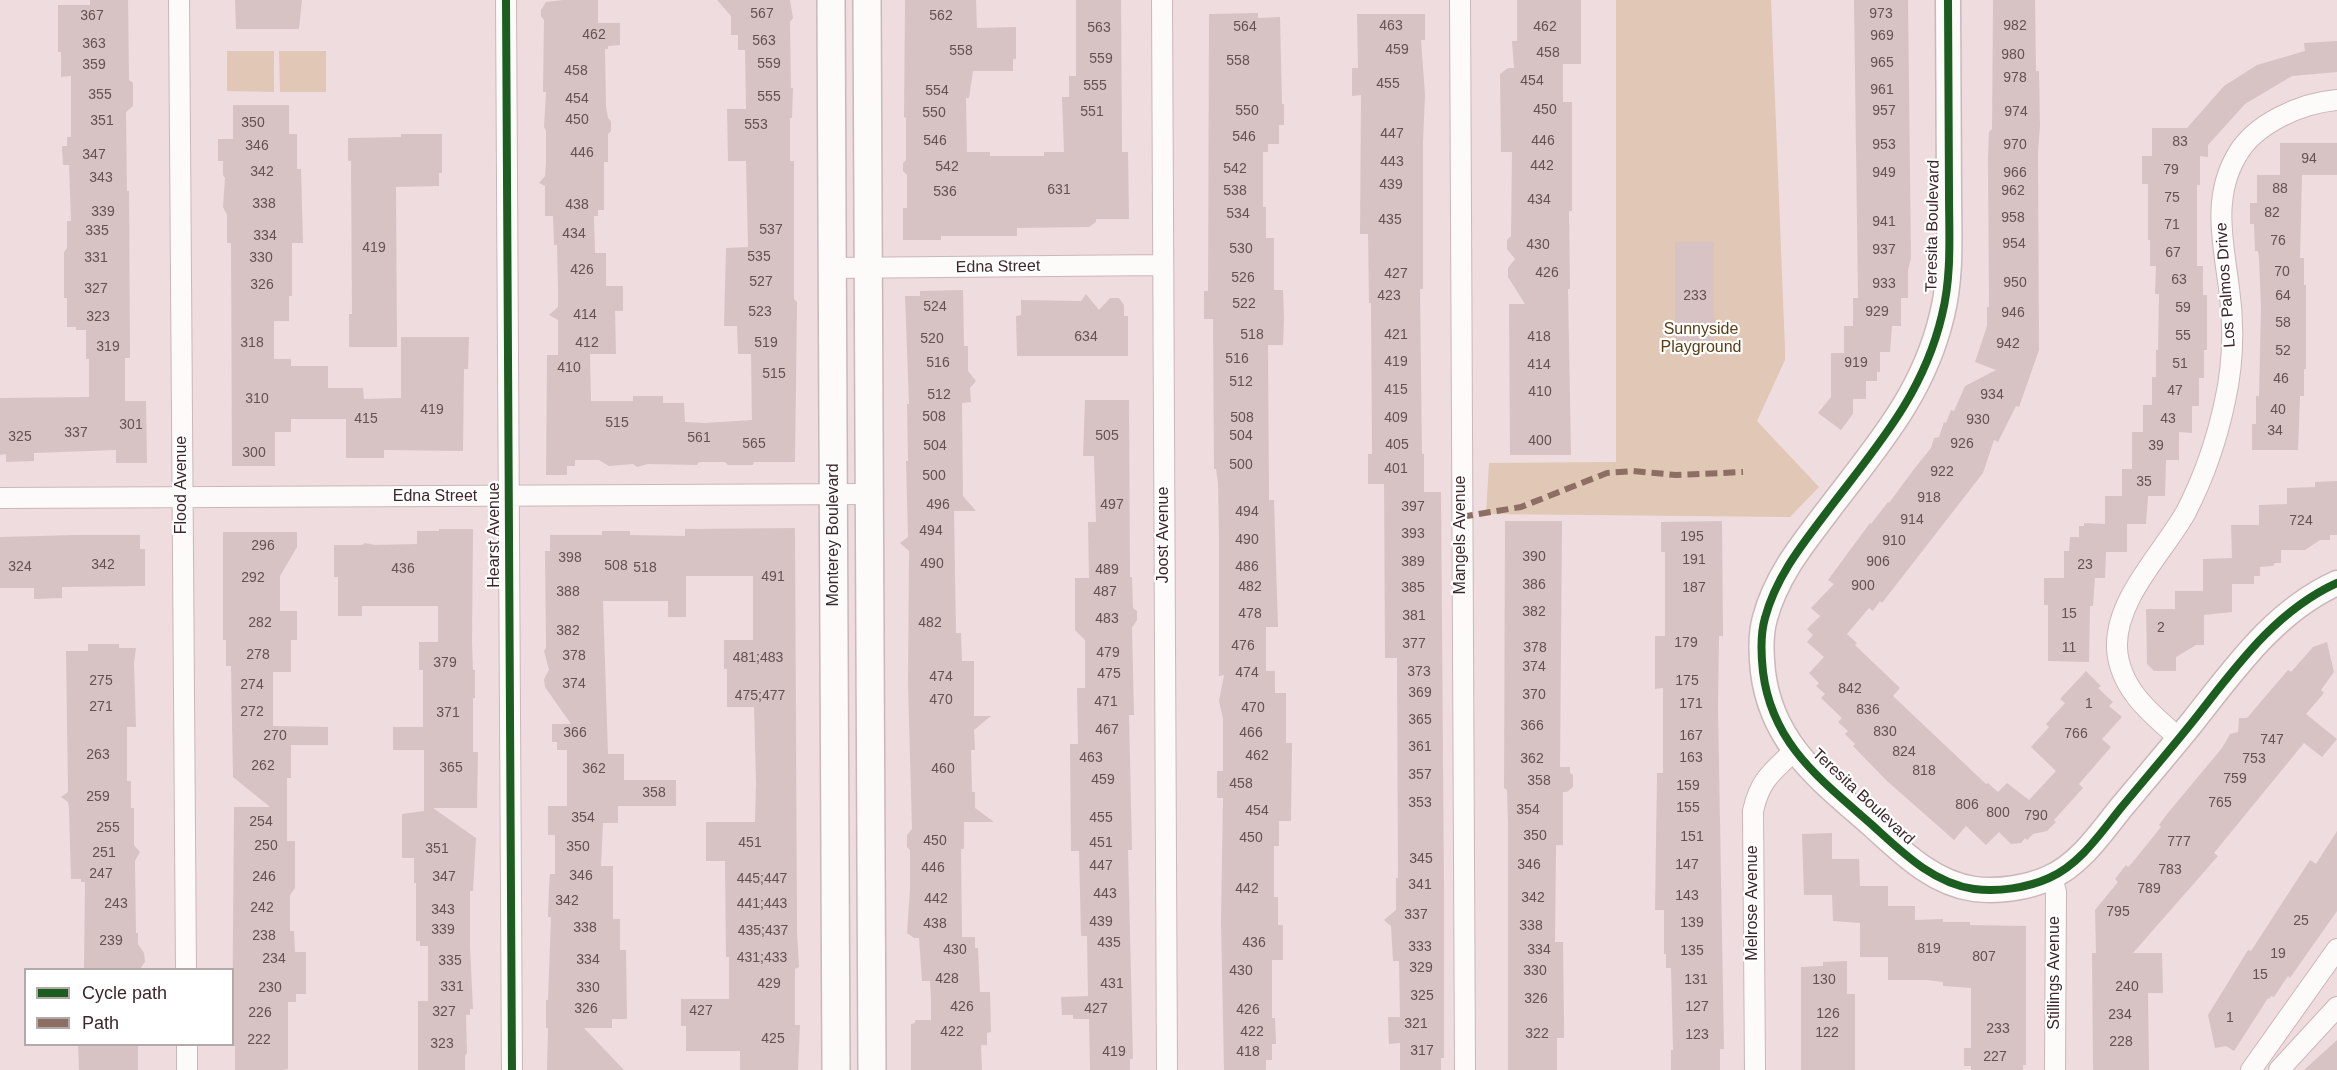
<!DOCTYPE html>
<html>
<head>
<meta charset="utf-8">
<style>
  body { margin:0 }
  #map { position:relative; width:2337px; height:1070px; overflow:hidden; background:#efdcde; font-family:Arial,sans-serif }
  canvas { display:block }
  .legend { position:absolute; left:24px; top:968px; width:210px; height:78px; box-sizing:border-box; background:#fff; border:2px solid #b1a9aa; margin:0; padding:8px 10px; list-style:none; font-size:18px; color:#3d272a }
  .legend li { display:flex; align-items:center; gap:12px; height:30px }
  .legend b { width:30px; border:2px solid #b1a9aa }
</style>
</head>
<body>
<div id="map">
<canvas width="2337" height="1070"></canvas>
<ul class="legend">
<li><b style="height:8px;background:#1b5e20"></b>Cycle path</li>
<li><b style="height:8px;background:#8d6e63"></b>Path</li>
</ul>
</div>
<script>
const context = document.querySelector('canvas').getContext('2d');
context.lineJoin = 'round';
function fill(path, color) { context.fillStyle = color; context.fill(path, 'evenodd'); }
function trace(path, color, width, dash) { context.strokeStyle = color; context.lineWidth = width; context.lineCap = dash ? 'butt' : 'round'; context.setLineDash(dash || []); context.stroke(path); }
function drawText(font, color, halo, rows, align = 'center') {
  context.font = font + ' Arial,sans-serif'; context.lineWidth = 4.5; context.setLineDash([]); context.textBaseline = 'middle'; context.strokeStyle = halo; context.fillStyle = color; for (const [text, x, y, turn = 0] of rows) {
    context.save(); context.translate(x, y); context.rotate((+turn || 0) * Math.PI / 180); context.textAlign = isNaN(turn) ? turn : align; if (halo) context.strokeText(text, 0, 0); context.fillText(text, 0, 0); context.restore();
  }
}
fill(new Path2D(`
  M1616 0H1771L1785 349V360L1757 421 1819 487 1790 517 1486 514 1489 463 1616 462Z
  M227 51H274V92L227 91Z
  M279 51H326V92H280Z`), '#e0c7b6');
fill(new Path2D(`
  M90 0H128L129 80 133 83V106L126 112 127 191H129L130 358H125V401H146L147 463H116V450L34 453V461L6 462V454L0 455V398L89 397V359H86V330H76V327H67V298H64V252L67 248V221H71L69 165H63L62 146H67V137H71V76L61 77V52H58V5H90Z
  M235 0H302L299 29H236Z
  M563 0H598V23H620V45L608 46V49H605L606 106 608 118 611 121V131L608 134V162H604V210H598V216H594L595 253H606V286H623V311H615L616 354H590L591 401H633V396H663V403H684L685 422 705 423 752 420 751 354H738L737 326H724L726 248 748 247 746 161H728L727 109H746L745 50H738V35H731V16L717 0H790L793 18 790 22 791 88H793L792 118H790V161H794V299L797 302 795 462H754L753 465H728L725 462H699L697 465 648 464 637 467 633 464 609 466 599 460H575V466H567V475H546L547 355H558V320L549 315 558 307V286L557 245H554L553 216H545V186L539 183 545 176 546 162V131L544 127 546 92H543L544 20 541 16V10L546 2Z
  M905 0H976L977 28 1016 27V59H1013V71H973L969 98H966L967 152H990V156H1044V152H1064L1062 97H1069V76H1076V0H1121L1122 152H1128L1129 219H1096V222L1089 227 1017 228V236H941V240H903V208H907V175L903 171V163L906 160V118L904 117Z
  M1517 0H1581V64H1563V102H1572V211H1569L1570 289H1568L1571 455H1510L1509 304H1525L1508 277V268L1515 259 1507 249V240L1511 236 1512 152H1501L1500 74 1508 68H1514L1512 41H1517Z
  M1854 0H1908L1911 258 1908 270V298H1901V326H1892L1890 352H1880V372H1877V381H1866V399H1853V414L1841 430 1818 413 1831 397V353H1844V326H1853V298H1858Z
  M1993 0H2035L2036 71H2039L2040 125 2038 153 2039 350 2019 407 2016 406 1998 442 1994 440 1983 473 1882 603 1880 601 1873 611 1869 608 1847 634 1857 643 1855 645 1900 688 1893 696 1986 784 1988 783 1998 792 2007 783 2029 800 2056 771 2031 747 2049 727 2046 724 2065 703 2060 699 2086 671 2101 686 2098 688 2113 702 2109 706 2122 717 2102 739 2111 747 2079 784 2083 788 2054 820 2056 822 2047 831 2033 834 2027 840 2025 838 2021 843 2011 844 1999 832 1986 845 1966 826 1954 840 1887 781 1853 746 1855 744 1845 734 1848 731 1838 722 1842 718 1821 698 1825 694 1816 686 1819 683 1809 673 1824 657 1807 642 1813 635 1807 629 1820 616 1811 608 1834 584 1828 580 1870 523 1871 524 1888 502 1889 503 1914 469 1931 448 1934 438 1939 437 1944 422 1946 423 1951 410 1954 411 1965 386 1996 370 1975 362 1987 326V307H1989L1988 158 1989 132 1992 129Z
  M1258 13V18L1280 17 1282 104H1284V125H1279V144H1268V152H1263V207H1266V238H1274V290H1283L1284 318 1283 345H1268L1269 500H1274L1278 627H1266V671H1275V693H1286V743H1292L1291 821H1279V846H1274V897H1278V925H1283V960H1272V1018H1275L1276 1044H1272V1060H1266V1070H1224L1221 921 1223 798H1217V771H1223V719L1219 701 1224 675 1219 676V536L1218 483 1216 469H1214L1213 319H1204V291H1208L1209 14Z
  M1357 14H1425V40H1421L1425 95 1423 142V289H1420L1422 454H1424V492H1441L1444 892V1058H1441V1070H1400V1043L1389 1044 1388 1017H1400L1399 961H1393L1391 926 1384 920 1396 910V878H1398L1397 658H1385L1384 484H1368V454H1372L1371 303H1369L1368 234H1360L1361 95 1352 96V68H1358Z
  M2337 41V72L2292 76 2245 104 2208 145V157L2200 156V185H2197V266H2203V295H2207V350H2204V378H2199V406H2192V433L2179 432V460H2166L2165 496H2148L2146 524H2127V552H2106L2105 578H2095L2093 606H2090L2089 662 2048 661V605H2044V578H2064V551H2069L2070 537H2079V526H2084V523L2105 524V496H2122V469H2132V432H2143V405H2152V377H2156V350H2158L2159 294H2155L2156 266H2150V240H2148V184H2142V156H2152V128H2187L2224 86 2257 65 2305 51 2304 43Z
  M233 105H289V134H297V169H301L303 243H292V296H289V321H274V359H291V366H328V388H363L364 399 401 398V337H469L468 369H464L463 451 384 450V458H346V419H291V432H275V466H232L231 243H227V215L223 207 225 178 223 175V161H218V139H233Z
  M401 134H442V173H439V186L396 187 397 347H349V314H352L351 161H348V138L401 137Z
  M2280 143H2337V175H2302L2300 258H2304V285H2306V369H2304V396H2300L2298 450H2252V424H2256V396H2259L2261 307 2259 258 2258 251H2255L2254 224H2250V203H2257V175H2280Z
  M1675 242H1714V350H1675Z
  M963 290 964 346H968V371L976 381 970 388 971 402 962 403 963 496 976 511H954L956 633H961L962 661H974V716H991L974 730 975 750H971L972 792H975V808L994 822H964V849H961L962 937H975V948H978L980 992H990L991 1032 987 1033V1045H981L982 1070H911V1024L915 1023V1020H931V999L930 981H922L919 938H914L907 933 910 889V850L907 847V835L912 829 908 684 909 551 900 543 908 537 906 461H908L907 404H909L905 296H920V291Z
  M1086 294 1099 310 1110 298H1119L1124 305V316H1128V356H1017L1016 316 1021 315V300L1081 301Z
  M1085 400H1129L1130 577H1132L1133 608 1137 611V620L1132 628 1134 715H1129L1132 850H1128L1133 1059H1130V1070H1090L1089 1019H1073V1015H1062L1061 997 1088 996 1087 936H1081L1079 851H1071L1070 744H1078L1077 688H1085V640L1075 630V578H1089L1088 522H1096L1094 456H1083Z
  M2337 481V535H2330V540H2320L2305 550H2281V563H2275L2273 566 2260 567V576H2254V584H2232V612L2204 615V645H2196L2176 657V671H2154L2147 664 2146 609H2175V591H2203V559L2232 558 2231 525H2259V505L2287 504V488L2315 487V482Z
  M1505 521H1562L1560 767H1570V773L1573 775V787L1567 792H1563V845H1556L1555 942H1563L1564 1026V1038H1557V1070H1508V823L1507 790 1504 788Z
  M1722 521 1723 636H1719L1718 708 1724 1049H1720V1070H1671V1050H1673L1671 968H1666V954H1664V910H1655L1657 773H1663V688L1655 689V636H1665V552H1661V522Z
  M795 528 797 932 799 967 795 969V1025H800L798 1070H740V1051H686V1026H681V999H729V957H726L725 861H706V822H755L756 783 754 707H727V669H724V640H753V576H686V617H668V601H603L608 754H624V780H676V806H618V823H603L601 866H613V919H620V950H626L627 1019H612V1028H584L624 1070H547L548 1028H546V1000H548L551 917H548L549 888 550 874H555V835H548V806H567V750H557V742H552V724H571L545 687 544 679 549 670 544 651 546 648 545 551H550V535H602V531H630V535L685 536V529Z
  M439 529H473L472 642 473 670H475V698H473V752H478L477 808H433L476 838 473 891H470V947L473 1009H470V1015H466L467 1053 465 1056V1070H418V1001H428V946H420V941H416V883H414V858H402V814L424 811V750H393V727H423V670H419V642H438V606H362V616H338V577H334V545H362L365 543 375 545 417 544V531H439Z
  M223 532H297V547L280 576V611H297V640H291V672H273V726L328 727V745H291V778H287V841H295V888L290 895V931H294L295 952H306V994H296V1002H288V1069L282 1070H235V1046H232L234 807H270L233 777 231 666H226V640H223Z
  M76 535H140V549H145V586L62 587V598L34 599V588H0V537Z
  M2327 642 2334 672 2321 690 2324 693 2306 714 2337 739 2322 757 2304 743 2214 853 2218 856 2133 953H2162L2163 993H2148L2149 1070H2093L2092 953H2096L2095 910 2118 882 2115 879 2126 865 2128 867 2132 863 2161 827 2159 825 2167 814 2222 748 2230 734 2238 732 2239 718H2247L2288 670 2291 672 2313 647Z
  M88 644H119V648H136L134 663 136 727H127V781H131V808H134V845L140 852 135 861 136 933H138V944L144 953 145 962 140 969H84L85 882H81V879H71L69 808 68 802 61 797 68 792 66 651H88Z
  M2337 831V911L2290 978 2288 976 2274 997 2271 996 2269 999 2268 998 2234 1051 2226 1046 2215 1048 2208 1015 2248 950 2251 951 2310 860 2316 864Z
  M1832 833V859H1859L1860 886H1888V906H1915V920L1943 919V922H1970V925L2026 926V1065H2023V1070H1971V1066H1964V1048H1971V988L1943 986V982L1927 980H1888V957H1860V923L1833 921 1832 895H1804L1802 834Z
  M1847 961V994H1855V1070H1801V967L1823 966V962Z
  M2337 1040V1070H2304Z
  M78 1044H138V1070H79Z`), '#d7c3c3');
const minor = new Path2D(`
  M179 0 186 970
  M506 0 512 1070
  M1162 0 1167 1070
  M1460 0 1465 1070
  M833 268 1163 265
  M0 498 870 494
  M2179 738C2151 714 2119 688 2117 648 2115 599 2163 553 2186 512 2204 477 2217 439 2225 401 2233 365 2234 324 2229 288 2223 242 2212 197 2237 155 2255 123 2302 103 2337 100
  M2052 877 2056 892 2055 1070
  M187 1044V1070
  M1755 1070 1753 811C1760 780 1771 773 1794 751
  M2251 1070 2337 949
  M2279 1070 2337 1007`);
const tertiary = new Path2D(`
  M1948 0C1948 64 1949 128 1949 193 1949 234 1952 275 1942 315 1923 396 1875 448 1826 513 1801 546 1776 577 1765 618 1760 635 1761 654 1763 672 1772 744 1820 779 1871 824 1901 851 1932 883 1974 889 1998 892 2027 888 2049 878 2079 865 2100 834 2120 809 2145 779 2170 750 2194 720 2235 668 2275 611 2337 583`);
const secondary = new Path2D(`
  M831 0 836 1070
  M867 0 872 1070`);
trace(minor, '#cbb7ba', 22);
trace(tertiary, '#cbb7ba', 27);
trace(secondary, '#cbb7ba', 30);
trace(minor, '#fdfafa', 20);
trace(tertiary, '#fdfafa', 24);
trace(secondary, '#fdfafa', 27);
trace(new Path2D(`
  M1461 517 1521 507 1607 473 1633 471 1676 475 1743 472`), '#8d6e63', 6, [12, 6]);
trace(new Path2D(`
  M506 0 512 1070
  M1948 0C1948 64 1949 128 1949 193 1949 234 1952 275 1942 315 1923 396 1875 448 1826 513 1801 546 1776 577 1765 618 1760 635 1761 654 1763 672 1772 744 1820 779 1871 824 1901 851 1932 883 1974 889 1998 892 2027 888 2049 878 2079 865 2100 834 2120 809 2145 779 2170 750 2194 720 2235 668 2275 611 2337 583`), '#1b5e20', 8);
drawText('14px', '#655052', null, [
  ["567",762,14],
  ["973",1881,14],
  ["367",92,16],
  ["562",941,16],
  ["463",1391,26],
  ["982",2015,26],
  ["564",1245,27],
  ["462",1545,27],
  ["563",1099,28],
  ["462",594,35],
  ["969",1882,36],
  ["563",764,41],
  ["363",94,44],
  ["459",1397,50],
  ["558",961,51],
  ["458",1548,53],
  ["980",2013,55],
  ["559",1101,59],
  ["558",1238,61],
  ["965",1882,63],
  ["559",769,64],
  ["359",94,65],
  ["458",576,71],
  ["978",2015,78],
  ["454",1532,81],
  ["455",1388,84],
  ["555",1095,86],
  ["961",1882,90],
  ["554",937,91],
  ["355",100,95],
  ["555",769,97],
  ["454",577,99],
  ["450",1545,110],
  ["550",1247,111],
  ["957",1884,111],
  ["551",1092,112],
  ["974",2016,112],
  ["550",934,113],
  ["450",577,120],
  ["351",102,121],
  ["350",253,123],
  ["553",756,125],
  ["447",1392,134],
  ["546",1244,137],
  ["546",935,141],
  ["446",1543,141],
  ["83",2180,142],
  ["953",1884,145],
  ["970",2015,145],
  ["346",257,146],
  ["446",582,153],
  ["347",94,155],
  ["94",2309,159],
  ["443",1392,162],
  ["442",1542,166],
  ["542",947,167],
  ["542",1235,169],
  ["79",2171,170],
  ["342",262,172],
  ["949",1884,173],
  ["966",2015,173],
  ["343",101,178],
  ["439",1391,185],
  ["88",2280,189],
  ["631",1059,190],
  ["538",1235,191],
  ["962",2013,191],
  ["536",945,192],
  ["75",2172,198],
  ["434",1539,200],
  ["338",264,204],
  ["438",577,205],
  ["339",103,212],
  ["82",2272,213],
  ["534",1238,214],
  ["958",2013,218],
  ["435",1390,220],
  ["941",1884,222],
  ["71",2172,225],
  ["537",771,230],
  ["335",97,231],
  ["434",574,234],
  ["334",265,236],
  ["76",2278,241],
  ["954",2014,244],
  ["430",1538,245],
  ["419",374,248],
  ["530",1241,249],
  ["937",1884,250],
  ["67",2173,253],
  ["535",759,257],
  ["331",96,258],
  ["330",261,258],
  ["426",582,270],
  ["70",2282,272],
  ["426",1547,273],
  ["427",1396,274],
  ["526",1243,278],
  ["63",2179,280],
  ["527",761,282],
  ["950",2015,283],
  ["933",1884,284],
  ["326",262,285],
  ["327",96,289],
  ["423",1389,296],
  ["233",1695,296],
  ["64",2283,296],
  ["522",1244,304],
  ["524",935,307],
  ["59",2183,308],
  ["523",760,312],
  ["929",1877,312],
  ["946",2013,313],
  ["414",585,315],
  ["323",98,317],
  ["58",2283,323],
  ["518",1252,335],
  ["421",1396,335],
  ["55",2183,336],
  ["634",1086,337],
  ["418",1539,337],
  ["520",932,339],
  ["318",252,343],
  ["412",587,343],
  ["519",766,343],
  ["942",2008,344],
  ["319",108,347],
  ["52",2283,351],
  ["516",1237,359],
  ["419",1396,362],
  ["516",938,363],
  ["919",1856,363],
  ["51",2180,364],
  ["414",1539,365],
  ["410",569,368],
  ["515",774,374],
  ["46",2281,379],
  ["512",1241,382],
  ["415",1396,390],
  ["47",2175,391],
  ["410",1540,392],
  ["512",939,395],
  ["934",1992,395],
  ["310",257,399],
  ["419",432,410],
  ["40",2278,410],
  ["508",934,417],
  ["508",1242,418],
  ["409",1396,418],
  ["415",366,419],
  ["43",2168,419],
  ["930",1978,420],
  ["515",617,423],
  ["301",131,425],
  ["34",2275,431],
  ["337",76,433],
  ["505",1107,436],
  ["504",1241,436],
  ["325",20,437],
  ["561",699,438],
  ["400",1540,441],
  ["565",754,444],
  ["926",1962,444],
  ["405",1397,445],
  ["504",935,446],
  ["39",2156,446],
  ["300",254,453],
  ["500",1241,465],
  ["401",1396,469],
  ["922",1942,472],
  ["500",934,476],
  ["35",2144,482],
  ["918",1929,498],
  ["496",938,505],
  ["497",1112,505],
  ["397",1413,507],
  ["494",1247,512],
  ["914",1912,520],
  ["724",2301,521],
  ["494",931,531],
  ["393",1413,534],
  ["195",1692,537],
  ["490",1247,540],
  ["910",1894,541],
  ["296",263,546],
  ["390",1534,557],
  ["398",570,558],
  ["191",1694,560],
  ["389",1413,562],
  ["906",1878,562],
  ["490",932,564],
  ["342",103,565],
  ["23",2085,565],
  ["508",616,566],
  ["324",20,567],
  ["486",1247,567],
  ["518",645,568],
  ["436",403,569],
  ["489",1107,570],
  ["491",773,577],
  ["292",253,578],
  ["386",1534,585],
  ["900",1863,586],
  ["482",1250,587],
  ["385",1413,588],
  ["187",1694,588],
  ["388",568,592],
  ["487",1105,592],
  ["382",1534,612],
  ["478",1250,614],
  ["15",2069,614],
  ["381",1414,616],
  ["483",1107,619],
  ["282",260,623],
  ["482",930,623],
  ["2",2161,628],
  ["382",568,631],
  ["179",1686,643],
  ["377",1414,644],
  ["476",1243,646],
  ["378",1535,648],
  ["11",2069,648],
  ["479",1108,653],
  ["278",258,655],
  ["378",574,656],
  ["481;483",758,658],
  ["379",445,663],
  ["374",1534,667],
  ["373",1419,672],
  ["474",1247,673],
  ["475",1109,674],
  ["474",941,677],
  ["275",101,681],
  ["175",1687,681],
  ["374",574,684],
  ["274",252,685],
  ["842",1850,689],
  ["369",1420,693],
  ["370",1534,695],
  ["475;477",760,696],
  ["470",941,700],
  ["471",1106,702],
  ["171",1691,704],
  ["1",2089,704],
  ["271",101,707],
  ["470",1253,708],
  ["836",1868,710],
  ["272",252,712],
  ["371",448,713],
  ["365",1420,720],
  ["366",1532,726],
  ["467",1107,730],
  ["830",1885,732],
  ["366",575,733],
  ["466",1251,733],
  ["766",2076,734],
  ["270",275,736],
  ["167",1691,736],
  ["747",2272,740],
  ["361",1420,747],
  ["824",1904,752],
  ["263",98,755],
  ["462",1257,756],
  ["463",1091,758],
  ["163",1691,758],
  ["362",1532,759],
  ["753",2254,759],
  ["262",263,766],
  ["365",451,768],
  ["362",594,769],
  ["460",943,769],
  ["818",1924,771],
  ["357",1420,775],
  ["759",2235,779],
  ["459",1103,780],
  ["358",1539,781],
  ["458",1241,784],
  ["159",1688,786],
  ["358",654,793],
  ["259",98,797],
  ["353",1420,803],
  ["765",2220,803],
  ["806",1967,805],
  ["155",1688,808],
  ["354",1528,810],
  ["454",1257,811],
  ["800",1998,813],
  ["790",2036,816],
  ["354",583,818],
  ["455",1101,818],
  ["254",261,822],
  ["255",108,828],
  ["350",1535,836],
  ["151",1692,837],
  ["450",1251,838],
  ["450",935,841],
  ["777",2179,842],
  ["451",750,843],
  ["451",1101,843],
  ["250",266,846],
  ["350",578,847],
  ["351",437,849],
  ["251",104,853],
  ["345",1421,859],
  ["346",1529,865],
  ["147",1687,865],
  ["447",1101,866],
  ["446",933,868],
  ["783",2170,870],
  ["247",101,874],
  ["346",581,876],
  ["246",264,877],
  ["347",444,877],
  ["445;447",762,879],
  ["341",1420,885],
  ["442",1247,889],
  ["789",2149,889],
  ["443",1105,894],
  ["143",1687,896],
  ["342",1533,898],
  ["442",936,899],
  ["342",567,901],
  ["243",116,904],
  ["441;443",762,904],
  ["242",262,908],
  ["343",443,910],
  ["795",2118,912],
  ["337",1416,915],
  ["25",2301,921],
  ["439",1101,922],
  ["139",1692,923],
  ["438",935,924],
  ["338",1531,926],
  ["338",585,928],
  ["339",443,930],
  ["435;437",763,931],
  ["238",264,936],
  ["239",111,941],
  ["435",1109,943],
  ["436",1254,943],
  ["333",1420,947],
  ["819",1929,949],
  ["430",955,950],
  ["334",1539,950],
  ["135",1692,951],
  ["19",2278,954],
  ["807",1984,957],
  ["431;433",762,958],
  ["234",274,959],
  ["334",588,960],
  ["335",450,961],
  ["329",1421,968],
  ["430",1241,971],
  ["330",1535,971],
  ["15",2260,975],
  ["428",947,979],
  ["131",1696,980],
  ["130",1824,980],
  ["429",769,984],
  ["431",1112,984],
  ["331",452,987],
  ["240",2127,987],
  ["230",270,988],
  ["330",588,988],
  ["325",1422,996],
  ["326",1536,999],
  ["426",962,1007],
  ["127",1697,1007],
  ["326",586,1009],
  ["427",1096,1009],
  ["426",1248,1010],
  ["427",701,1011],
  ["327",444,1012],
  ["226",260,1013],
  ["126",1828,1014],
  ["234",2120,1015],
  ["1",2230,1018],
  ["321",1416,1024],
  ["233",1998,1029],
  ["422",952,1032],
  ["422",1252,1032],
  ["122",1827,1033],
  ["322",1537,1034],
  ["123",1697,1035],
  ["425",773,1039],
  ["222",259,1040],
  ["228",2121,1042],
  ["323",442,1044],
  ["317",1422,1051],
  ["419",1114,1052],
  ["418",1248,1052],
  ["227",1995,1057]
]);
drawText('16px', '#3d272a', '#fff', [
  ["Teresita Boulevard",1933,226,-89],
  ["Edna Street",998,267,-1],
  ["Los Palmos Drive",2226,285,-94],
  ["Flood Avenue",182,485,-90],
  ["Edna Street",435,497],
  ["Hearst Avenue",495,535,-90],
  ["Monterey Boulevard",834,535,-90],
  ["Joost Avenue",1164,535,-90],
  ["Mangels Avenue",1461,535,-90],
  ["Teresita Boulevard",1863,797,43],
  ["Melrose Avenue",1753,903,-90],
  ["Stillings Avenue",2055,973,-90]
]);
drawText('16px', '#5b3d15', '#fff', [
  ["Sunnyside",1701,330],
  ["Playground",1701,348]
]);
</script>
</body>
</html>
